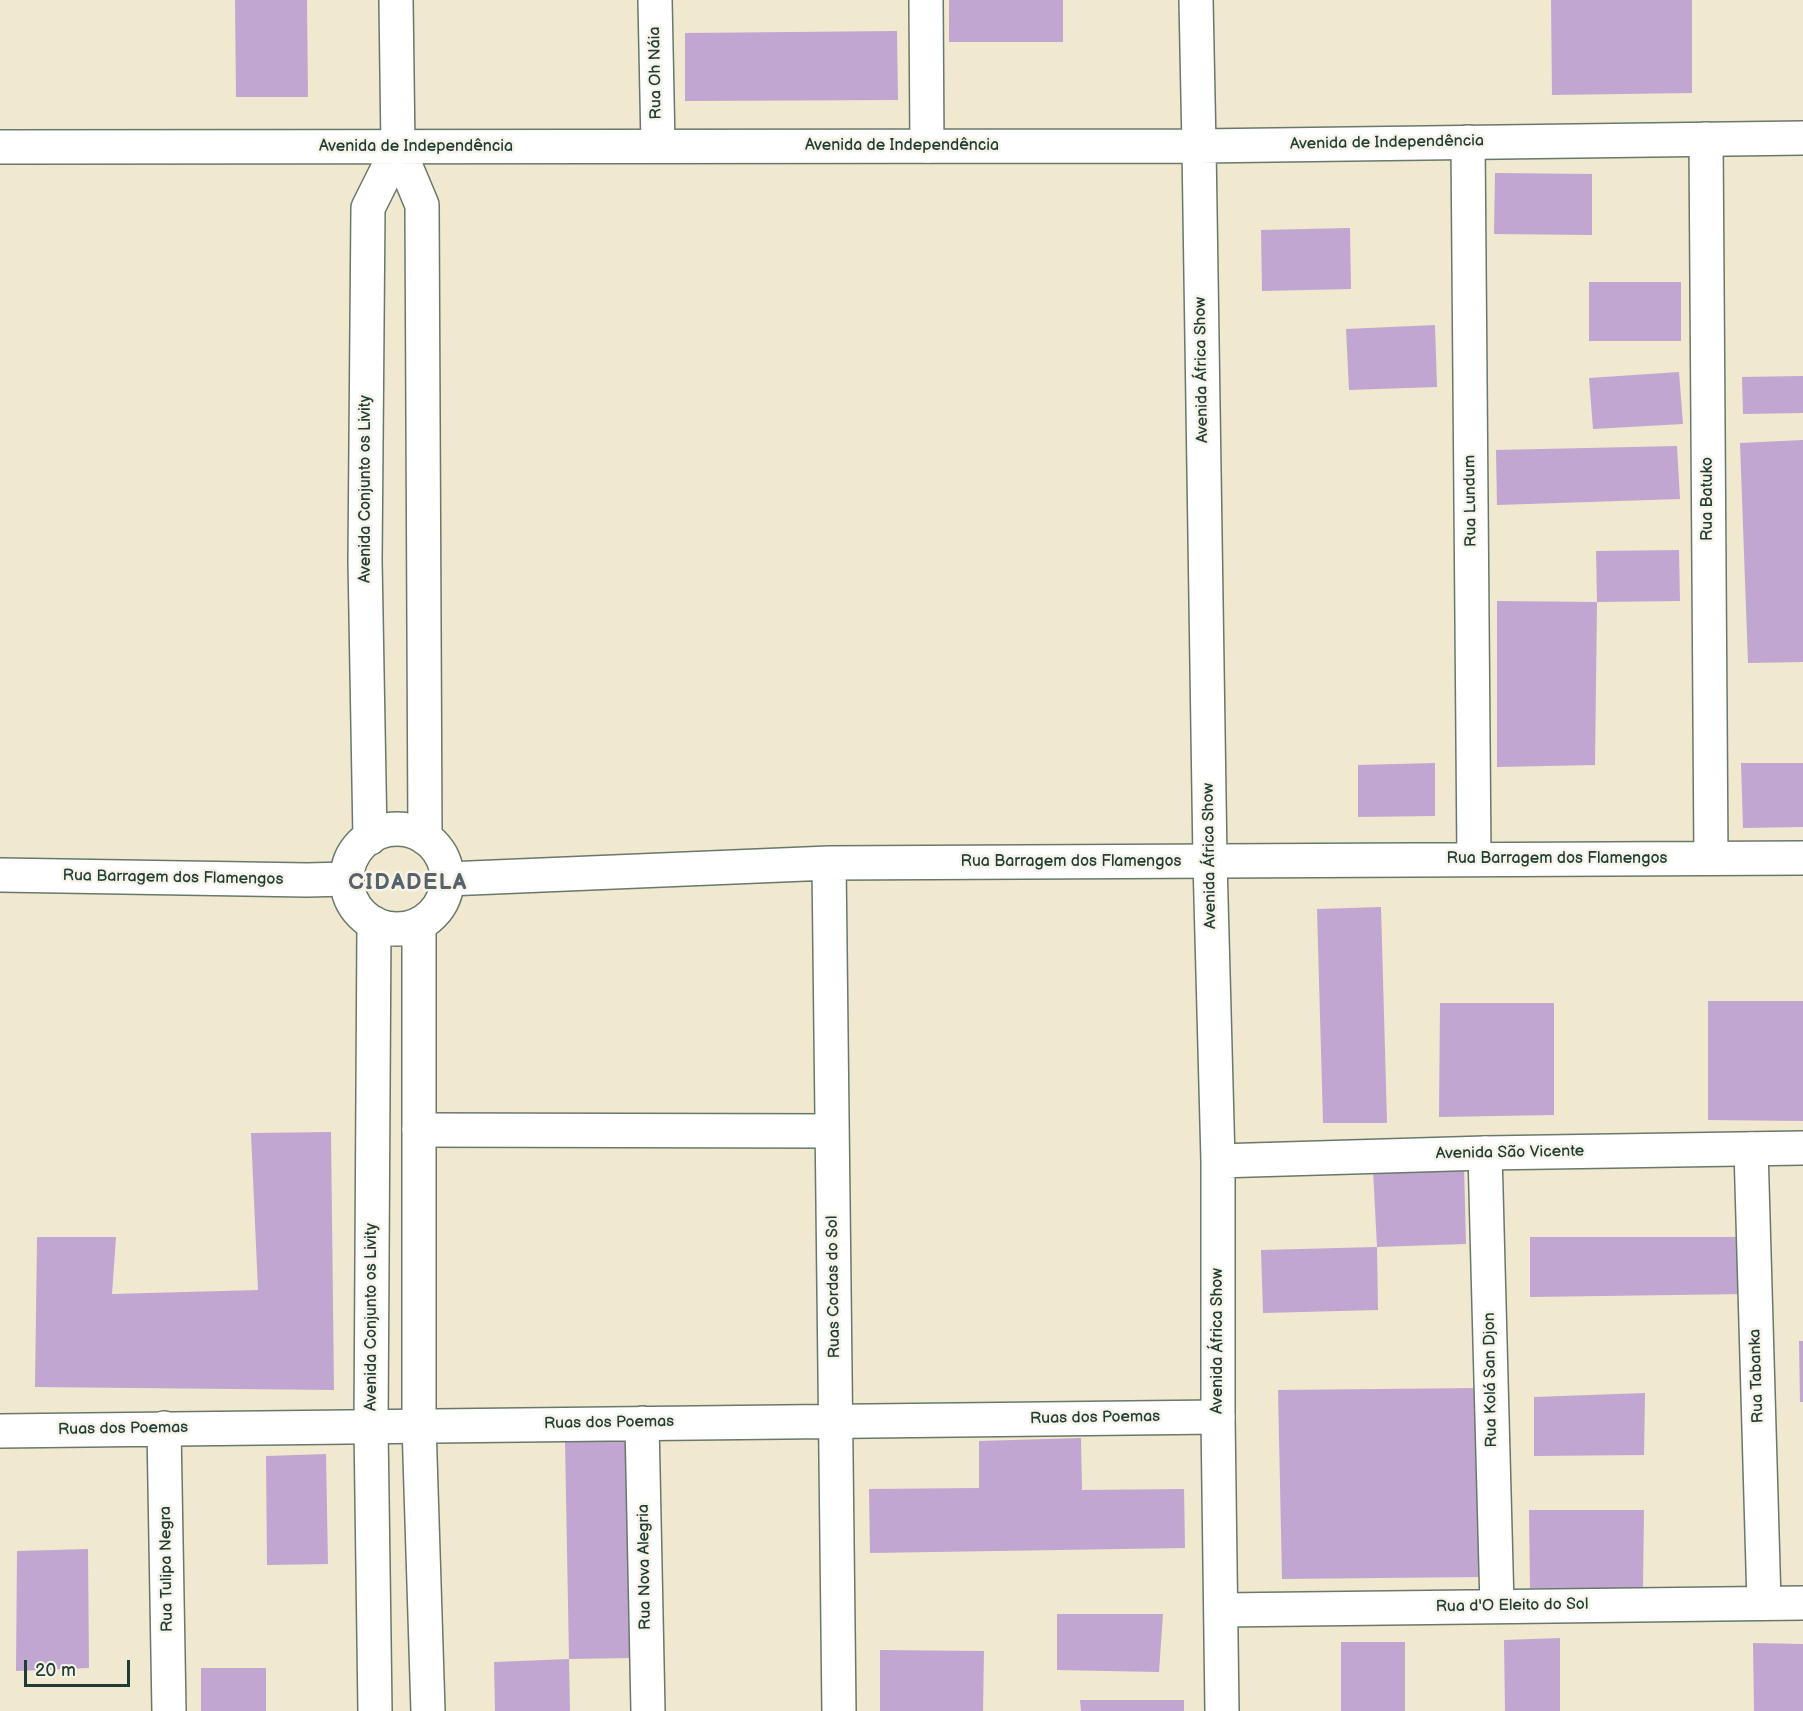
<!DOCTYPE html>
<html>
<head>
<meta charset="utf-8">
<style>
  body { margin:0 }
  #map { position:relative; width:1803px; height:1711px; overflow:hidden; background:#f0e8cf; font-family:"Balsamiq Sans",sans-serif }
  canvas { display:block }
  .scale { position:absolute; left:24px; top:1660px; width:106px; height:27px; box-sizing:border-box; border:3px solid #1f3d34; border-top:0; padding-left:8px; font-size:18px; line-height:21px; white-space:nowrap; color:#1f3d34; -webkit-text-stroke:4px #f7f3e8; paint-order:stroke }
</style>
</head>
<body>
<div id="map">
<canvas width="1803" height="1711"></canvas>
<div class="scale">20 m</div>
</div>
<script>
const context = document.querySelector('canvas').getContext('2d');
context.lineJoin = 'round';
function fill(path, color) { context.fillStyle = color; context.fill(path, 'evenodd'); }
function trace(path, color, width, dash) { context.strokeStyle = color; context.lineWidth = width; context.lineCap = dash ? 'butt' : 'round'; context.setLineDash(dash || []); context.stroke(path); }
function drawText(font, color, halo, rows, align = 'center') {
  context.font = font + ' "Balsamiq Sans",sans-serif'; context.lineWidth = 5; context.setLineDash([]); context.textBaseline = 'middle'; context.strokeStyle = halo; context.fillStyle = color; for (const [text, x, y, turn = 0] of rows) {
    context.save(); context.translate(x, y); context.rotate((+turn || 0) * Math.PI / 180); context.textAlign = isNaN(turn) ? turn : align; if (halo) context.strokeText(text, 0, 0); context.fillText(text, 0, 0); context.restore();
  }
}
fill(new Path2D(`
  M235 0H307L308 97H236Z
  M949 0H1063V42H949Z
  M1551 0H1692V93L1552 95Z
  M897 31 898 100 685 101V33Z
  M1495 173 1592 174V235L1494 234Z
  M1350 228 1351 289 1262 291 1261 230Z
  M1589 282H1681V341H1589Z
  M1435 325 1437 387 1349 390 1346 329Z
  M1679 372 1683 424 1593 429 1589 378Z
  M1803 376V413L1743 414 1742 377Z
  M1803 440V662L1748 663 1740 443Z
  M1677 446 1680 499 1497 505 1496 450Z
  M1679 550 1680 601 1597 602 1596 551Z
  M1497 601 1597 602 1595 765 1497 767Z
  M1435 763V816L1358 817V765Z
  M1741 763H1803V827L1743 828Z
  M1381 907 1387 1123H1323L1317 909Z
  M1708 1001H1803V1121L1708 1120Z
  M1440 1003H1554V1115L1439 1117Z
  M331 1132 334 1390 35 1387 37 1237H116L112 1294 258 1290 251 1133Z
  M1464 1166 1466 1244 1377 1247 1378 1310 1263 1313 1261 1250 1377 1247 1373 1170Z
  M1530 1237H1744L1745 1294 1530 1297Z
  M1799 1341H1803V1402H1800Z
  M1480 1388 1482 1577 1282 1579 1278 1390Z
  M1645 1393 1644 1455 1534 1456V1397Z
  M1081 1438 1082 1490 1184 1489 1185 1548 870 1553 869 1489 979 1488V1441Z
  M629 1440 632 1658 569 1659 565 1441Z
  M326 1454 328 1564 267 1565 266 1456Z
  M1529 1510H1644L1643 1590 1530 1588Z
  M88 1549 89 1668 16 1671 17 1551Z
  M1057 1614H1163L1159 1672 1057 1670Z
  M1560 1638V1711H1505L1504 1640Z
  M1341 1642H1405V1711H1341Z
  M1753 1643 1803 1644V1711H1754Z
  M880 1650 984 1651 983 1711H880Z
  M569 1659 570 1711H495L494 1662Z
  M201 1668H266V1711H201Z
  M1080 1700H1184V1711H1081Z`), '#c1a6d1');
const minor = new Path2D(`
  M396 0 398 148
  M655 0 658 145
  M926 0 927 146
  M1196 0 1199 146
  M1706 139 1711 858
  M1468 142 1474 859
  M829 863 839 1711
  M0 875 307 880 347 879
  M447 879 829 863 1803 858
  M419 1130 832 1131
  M1751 1149 1764 1603
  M1485 1153 1497 1606
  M642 1423 648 1711
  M164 1428 169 1711
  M0 1431 1218 1417
  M1221 1610 1803 1603`);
const tertiary = new Path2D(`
  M1199 146 1210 861 1218 1161V1417L1222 1711
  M0 147 1199 146 1803 138
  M398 148 422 205 425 838
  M347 879a50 50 0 1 1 100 0a50 50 0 1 1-100 0Z
  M370 838 365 560 368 208 398 148
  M374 923 371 1426 375 1711
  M419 924V1425L428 1711
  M1218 1161 1485 1153 1803 1148`);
trace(minor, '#68796a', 36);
trace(tertiary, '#68796a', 36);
trace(minor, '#fff', 33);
trace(tertiary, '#fff', 33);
drawText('16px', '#1f3d34', '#f7f3e8', [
  ["Rua Oh Náia",656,73,-91],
  ["Avenida de Independência",1387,143,-1],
  ["Avenida de Independência",902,146],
  ["Avenida de Independência",416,147],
  ["Avenida África Show",1202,370,-91],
  ["Avenida Conjunto os Livity",366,489,-90],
  ["Rua Batuko",1708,499,-90],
  ["Rua Lundum",1471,501,-91],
  ["Avenida África Show",1210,856,-91],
  ["Rua Barragem dos Flamengos",1557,859],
  ["Rua Barragem dos Flamengos",1071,862],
  ["Rua Barragem dos Flamengos",173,878,1],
  ["Avenida São Vicente",1510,1153,-1],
  ["Ruas Cordas do Sol",834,1287,-91],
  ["Avenida Conjunto os Livity",372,1317,-90],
  ["Avenida África Show",1218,1341,-90],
  ["Rua Tabanka",1757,1376,-92],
  ["Rua Kolá San Djon",1491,1380,-91],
  ["Ruas dos Poemas",1095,1418,-1],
  ["Ruas dos Poemas",609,1423,-1],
  ["Ruas dos Poemas",123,1429,-1],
  ["Rua Nova Alegria",645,1567,-91],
  ["Rua Tulipa Negra",167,1569,-91],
  ["Rua d'O Eleito do Sol",1512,1606,-1]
]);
context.letterSpacing = '1.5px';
drawText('bold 22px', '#58626b', '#f7f3e8', [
  ["CIDADELA",408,883]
]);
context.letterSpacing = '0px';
</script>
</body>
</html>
